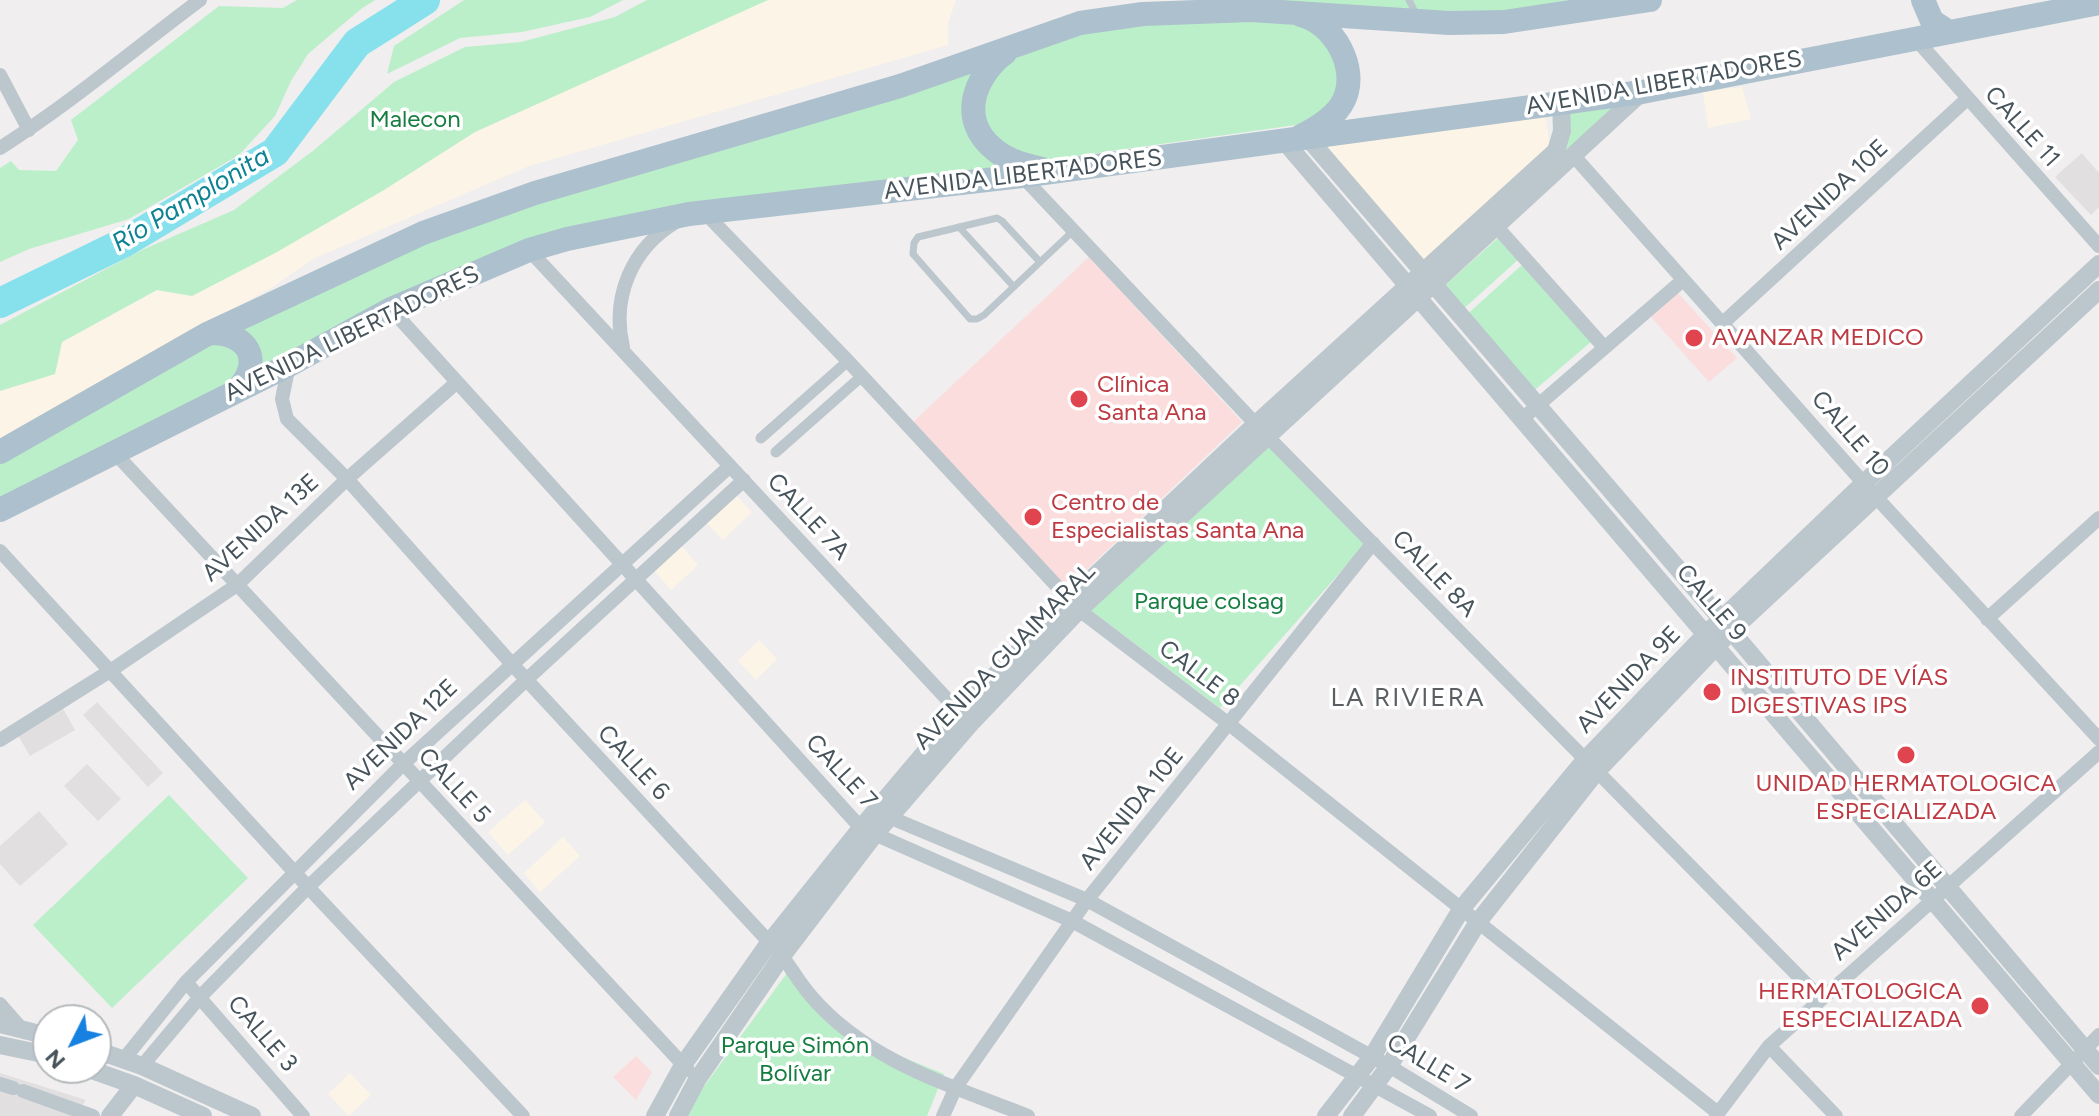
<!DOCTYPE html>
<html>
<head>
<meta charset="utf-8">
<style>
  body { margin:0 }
  #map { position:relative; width:2099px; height:1116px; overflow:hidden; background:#f0eeee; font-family:Figtree,sans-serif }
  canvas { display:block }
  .north { position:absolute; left:32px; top:1004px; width:80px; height:80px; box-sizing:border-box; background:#fff; border:2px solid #b5babd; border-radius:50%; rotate:228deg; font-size:22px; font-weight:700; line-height:32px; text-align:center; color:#46535b }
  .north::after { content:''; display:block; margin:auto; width:28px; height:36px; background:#1781e1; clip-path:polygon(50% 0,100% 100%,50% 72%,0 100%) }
</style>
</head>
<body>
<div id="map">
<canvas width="2099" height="1116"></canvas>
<div class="north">N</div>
</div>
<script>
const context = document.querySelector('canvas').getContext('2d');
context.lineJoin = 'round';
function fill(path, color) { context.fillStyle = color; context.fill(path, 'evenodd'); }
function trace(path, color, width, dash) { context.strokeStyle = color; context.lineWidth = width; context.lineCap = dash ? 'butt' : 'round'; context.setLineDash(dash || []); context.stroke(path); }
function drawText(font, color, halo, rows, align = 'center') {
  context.font = font + ' Figtree,sans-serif'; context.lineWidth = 7; context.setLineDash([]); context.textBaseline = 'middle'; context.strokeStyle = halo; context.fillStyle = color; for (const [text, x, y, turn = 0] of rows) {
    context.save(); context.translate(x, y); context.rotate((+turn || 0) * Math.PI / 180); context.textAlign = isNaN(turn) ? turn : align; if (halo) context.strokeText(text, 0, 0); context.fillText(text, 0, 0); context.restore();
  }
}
fill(new Path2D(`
  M768 0H956L948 23V45L529 166 313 259 271 288 0 439V391L55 374 62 342 157 290 192 296 384 190 475 132Z
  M1742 87 1751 119 1708 128 1703 92Z
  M1545 113 1551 155 1423 268 1320 145Z
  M734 493 752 512 723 540 705 521Z
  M680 544 698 565 671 590 653 569Z
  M759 640 777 659 756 680 738 661Z
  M525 800 545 822 508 855 488 832Z
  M563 837 580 856 540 892 524 873Z
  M350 1073 371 1095 349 1116 328 1094Z`), '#fcf4e6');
fill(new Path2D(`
  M2082 153 2099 173V207L2091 215 2055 177Z
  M97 702 163 773 148 787 83 715Z
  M61 705 75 730 30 756 16 732Z
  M87 764 121 799 98 821 64 786Z
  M39 811 68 844 20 886 0 864V846Z
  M0 1073 86 1100 75 1116H0Z`), '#e1dfe0');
fill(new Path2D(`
  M1089 257 1242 422 1066 589 912 423Z
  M1678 293 1737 358 1709 382 1651 317Z
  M636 1056 652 1072 636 1100 613 1077Z`), '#fbdddd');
fill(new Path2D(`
  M297 0H375L361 9 308 54 291 81 275 116 239 155 129 219 29 249 0 262V168L11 161 19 170 56 171 78 140 71 120 219 6 283 8Z
  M464 0H623L590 17 522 32 460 38 387 74 394 46Z
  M647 0H768L475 132 384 190 277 252 192 296 157 290 62 342 55 374 0 391V325L142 250 234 210 314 150 394 82 465 47 521 42 615 17Z
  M1270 0H1569L1458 19Z
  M1276 18 1322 33 1341 77 1334 97 1310 123 1048 160 1007 154 981 118 984 83 1009 57 1089 27Z
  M985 63 969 94 1012 169 529 246 251 379 235 333 423 237Z
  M1625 100 1563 153 1567 106Z
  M1499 237 1520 258 1460 312 1440 290Z
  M1524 263 1592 341 1530 394 1463 318Z
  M208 338H235L245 377 0 503V458Z
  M1267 442 1366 543 1220 708 1089 609Z
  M169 795 248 878 112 1008 33 925Z
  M787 973 856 1038 944 1074 927 1116H688L700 1092Z`), '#bbefca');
trace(new Path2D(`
  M0 303 125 242 275 152 357 43 425 0`), '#87e1ed', 30);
trace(new Path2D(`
  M1409 0 1417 16
  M959 227 1014 287
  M1040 262 1002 221 997 218 918 237 914 243 913 254 970 319H977L984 315 1073 231`), '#bcc7cd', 7);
trace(new Path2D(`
  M761 438 848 361
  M776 452 862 376`), '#bcc7cd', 11);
trace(new Path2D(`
  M1914 37 2099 246
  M0 75 29 130
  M0 148C71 103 133 50 200 0
  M1573 155 1875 496 2099 739
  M1022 176 1266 435 1820 998
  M705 213 848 361 1079 610 1229 724 1718 1113
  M1496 226 1604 347
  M529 250 959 712
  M391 309 861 828 1072 921 1430 1116
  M1723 323 1967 99
  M623 347C611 297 632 248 676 222
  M289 365 282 399 287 419 347 479 511 663 782 956C792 969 800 984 811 996 866 1061 952 1086 1028 1116
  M1522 419 1683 280
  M114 452 688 1070
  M0 551 308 887 523 1116
  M1987 619 2099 518
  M0 740 110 671 237 585 347 479 456 383
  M889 817 1087 900 1389 1066 1471 1116
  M186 982 303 1116
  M0 1004 21 1028
  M1769 1046 1836 1116
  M124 1059 186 982 403 764 730 466
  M142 1066 200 997 308 887 526 680 744 480
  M0 1084 13 1088
  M23 1091 93 1116
  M943 1116 956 1087 1087 900 1373 543
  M1716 1116 1769 1046 2099 752
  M2021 1116 2099 1035`), '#bcc7cd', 14);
trace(new Path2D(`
  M1308 138 1722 620 2099 1066
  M1285 142 2099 1095
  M0 1024 48 1036
  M0 1045 48 1055
  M96 1050 142 1066 252 1116
  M86 1068 134 1085 203 1116
  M110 1116 134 1085
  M655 1116 683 1065 769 943 861 828 959 712 1069 600 1256 424 1556 151 1562 131 1561 103
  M678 1116 697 1080 782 956 875 834 970 724 1079 610 1642 92
  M1326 1116 1372 1057 1462 908 1585 760 1705 635 1864 483 2099 264
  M1352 1116 1389 1066 1478 922 1597 771 1731 631 2099 290`), '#bcc7cd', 18);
trace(new Path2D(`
  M1923 0 1932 21 1949 32
  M1301 15C1334 23 1359 68 1344 100 1336 117 1317 128 1301 136
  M1005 53C973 77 958 121 995 150 1008 161 1025 165 1042 169
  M209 333C247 332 265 360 237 390
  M0 452 209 333 423 233 535 193 900 86 1080 23 1143 14 1251 10 1449 23 1504 22 1650 0
  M0 510 289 365 391 309 529 250 567 239 689 214 1022 176 1642 92 2099 3`), '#adc0cd', 24);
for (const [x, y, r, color] of [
  [1694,338,10,"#e0444e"],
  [1079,399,10,"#e0444e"],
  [1033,517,10,"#e0444e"],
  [1712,692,10,"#e0444e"],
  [1906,755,10,"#e0444e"],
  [1980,1006,10,"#e0444e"]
]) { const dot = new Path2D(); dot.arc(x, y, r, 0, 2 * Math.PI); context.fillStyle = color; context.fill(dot); trace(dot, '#fff', 3); }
drawText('24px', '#46535b', '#fff', [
  ["AVENIDA LIBERTADORES",1664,83,-10],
  ["CALLE 11",2022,127,48],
  ["AVENIDA LIBERTADORES",1023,175,-7],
  ["AVENIDA 10E",1830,195,-43],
  ["AVENIDA LIBERTADORES",352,334,-26],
  ["CALLE 10",1850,434,49],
  ["CALLE 7A",808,517,47],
  ["AVENIDA 13E",261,528,-42],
  ["CALLE 8A",1434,574,46],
  ["CALLE 9",1711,603,49],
  ["AVENIDA GUAIMARAL",1005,657,-46],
  ["CALLE 8",1199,674,37],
  ["AVENIDA 9E",1629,680,-46],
  ["AVENIDA 12E",401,735,-44],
  ["CALLE 6",633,763,47],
  ["CALLE 7",841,772,47],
  ["CALLE 5",454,786,47],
  ["AVENIDA 10E",1132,809,-51],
  ["AVENIDA 6E",1887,911,-41],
  ["CALLE 3",262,1034,49],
  ["CALLE 7",1428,1064,31]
]);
drawText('24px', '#167d40', '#fff', [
  ["Malecon",415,120],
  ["Parque colsag",1209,602],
  ["Parque Simón",795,1046],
  ["Bolívar",795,1074]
]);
drawText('24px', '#be3a42', '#fff', [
  ["AVANZAR MEDICO",1712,338],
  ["Clínica",1097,385],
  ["Santa Ana",1097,413],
  ["Centro de",1051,503],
  ["Especialistas Santa Ana",1051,531],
  ["INSTITUTO DE VÍAS",1730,678],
  ["DIGESTIVAS IPS",1730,706],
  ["UNIDAD HERMATOLOGICA",1906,784,"center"],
  ["ESPECIALIZADA",1906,812,"center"],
  ["HERMATOLOGICA",1962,992,"right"],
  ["ESPECIALIZADA",1962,1020,"right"]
], 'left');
drawText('italic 26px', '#0c8292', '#fff', [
  ["Río Pamplonita",191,200,-31]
]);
context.letterSpacing = '2px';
drawText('26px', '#5a5f63', '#fff', [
  ["LA RIVIERA",1408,698]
]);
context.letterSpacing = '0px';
</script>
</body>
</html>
